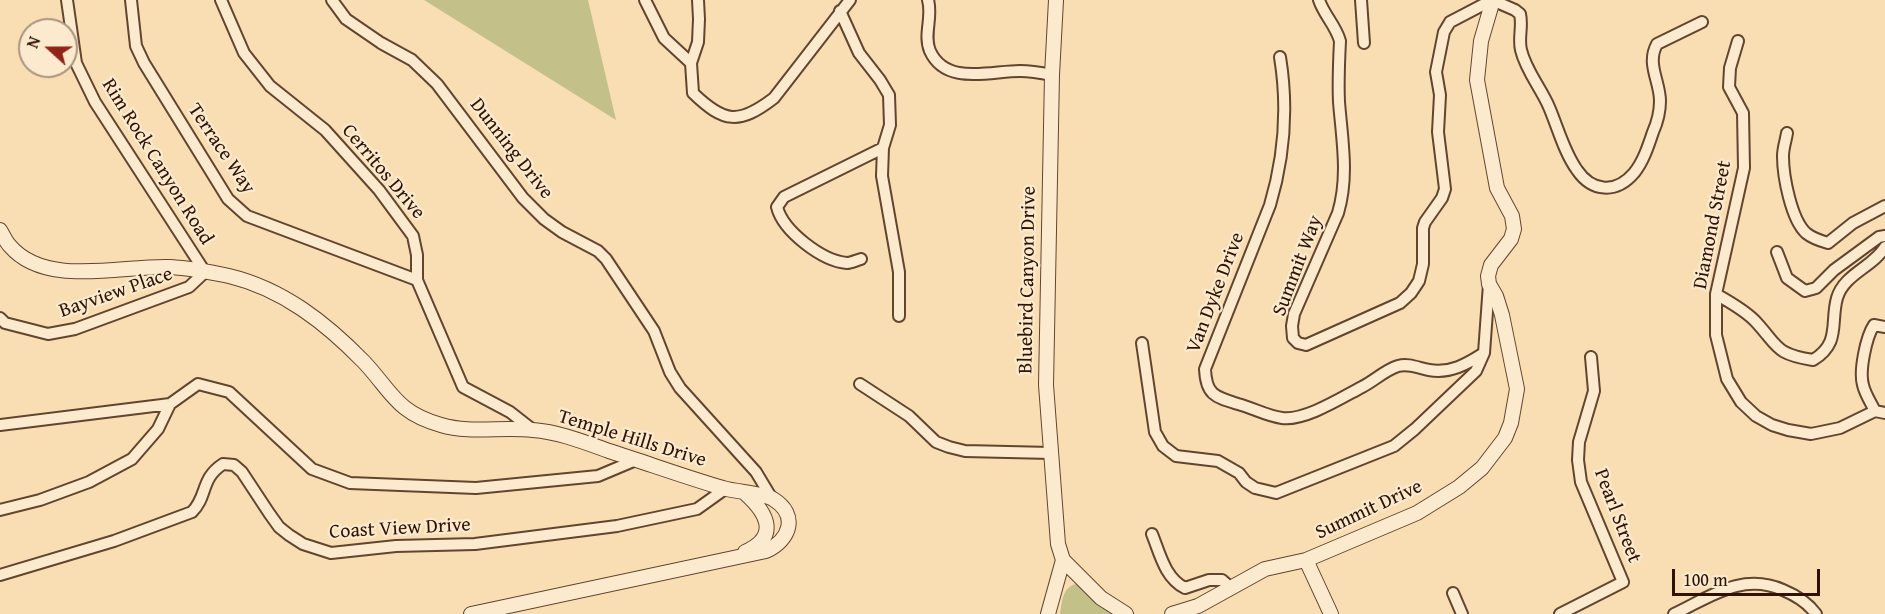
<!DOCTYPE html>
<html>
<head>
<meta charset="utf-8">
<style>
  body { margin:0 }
  #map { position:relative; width:1885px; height:614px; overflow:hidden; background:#f9deb4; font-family:"Gentium Book Plus",serif }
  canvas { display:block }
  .north { position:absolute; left:18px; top:18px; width:60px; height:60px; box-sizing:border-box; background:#fbeace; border:2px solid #a9947d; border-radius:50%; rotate:291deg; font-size:16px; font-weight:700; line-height:24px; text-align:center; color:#2f1203 }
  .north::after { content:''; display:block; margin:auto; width:21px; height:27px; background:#8f2418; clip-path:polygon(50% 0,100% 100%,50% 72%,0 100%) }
  .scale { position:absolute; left:1672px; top:569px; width:148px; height:27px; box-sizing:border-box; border:3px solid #2f1203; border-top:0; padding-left:8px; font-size:18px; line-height:21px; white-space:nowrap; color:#2f1203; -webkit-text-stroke:4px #fbeace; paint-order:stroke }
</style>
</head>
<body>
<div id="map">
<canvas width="1885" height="614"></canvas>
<div class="north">N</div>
<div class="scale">100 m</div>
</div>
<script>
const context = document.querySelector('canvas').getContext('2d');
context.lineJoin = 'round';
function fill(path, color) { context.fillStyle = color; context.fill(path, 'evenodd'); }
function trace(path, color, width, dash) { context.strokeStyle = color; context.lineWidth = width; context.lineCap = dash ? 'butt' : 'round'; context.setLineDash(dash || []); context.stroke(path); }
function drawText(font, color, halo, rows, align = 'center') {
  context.font = font + ' "Gentium Book Plus",serif'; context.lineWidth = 4.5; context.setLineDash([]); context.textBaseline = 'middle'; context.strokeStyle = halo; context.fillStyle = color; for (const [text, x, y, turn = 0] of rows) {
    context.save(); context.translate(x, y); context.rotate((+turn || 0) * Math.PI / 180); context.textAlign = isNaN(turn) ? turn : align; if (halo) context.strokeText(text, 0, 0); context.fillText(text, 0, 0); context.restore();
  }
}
fill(new Path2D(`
  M424 0H588L616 120Z
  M1076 584 1082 586 1115 614H1060C1062 603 1062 587 1076 584Z`), '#c3c08a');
const minor = new Path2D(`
  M131 0 136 46 144 63 228 199 247 216 417 280
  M221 0 244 53 270 86 325 130 379 190 413 236 417 255V280L463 387 510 412 533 430
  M332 0 346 19 381 43 412 60 437 84 523 198 544 219 562 232 598 251 606 259 654 331 670 372 680 388 756 472 771 497
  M645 0 664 38 691 63
  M698 0 699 19 698 42 691 63 693 93C724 123 739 125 774 98L850 0
  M928 0C933 17 923 35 930 51 946 86 990 71 1020 71 1030 71 1042 73 1052 75
  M1319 0C1324 15 1336 26 1340 41 1339 61 1338 81 1339 102 1342 140 1349 176 1338 213L1294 314 1292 326 1293 338 1298 343 1306 345 1400 303 1411 293 1419 281 1423 264V228L1425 222 1442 198 1445 189 1438 132 1440 95 1436 72 1444 32 1450 22 1492 0 1515 10 1520 14C1523 26 1518 38 1521 50 1526 71 1541 88 1549 107 1558 128 1564 152 1577 170 1592 192 1616 194 1634 173 1643 162 1648 147 1653 132 1657 123 1660 112 1660 101 1660 81 1646 64 1657 44L1702 22
  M1361 0 1364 43
  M840 11 859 53 880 80 889 95 890 125 883 148 882 176 899 272V316
  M1738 41 1730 68 1729 87 1743 113 1744 168 1716 294V335L1727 379 1741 402 1756 416 1772 425 1788 430 1811 434 1840 428 1875 411 1885 413
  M1280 57C1288 106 1284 158 1270 205L1205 369C1206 395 1215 397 1238 404 1253 408 1267 416 1282 418 1305 421 1341 398 1362 387 1374 381 1385 370 1398 366 1409 363 1418 368 1429 370 1450 374 1467 364 1484 353
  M1787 133C1786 140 1783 148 1783 156 1783 176 1791 219 1806 233 1812 238 1821 241 1828 243L1853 223 1885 206
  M1777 252 1787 278 1805 291 1816 288 1834 270 1879 237 1885 236
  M861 259C857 260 851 263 847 263 822 261 783 231 777 207L784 197 883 148
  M1716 294C1729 302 1745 310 1756 322 1779 347 1775 354 1813 360 1841 343 1830 323 1837 298 1844 274 1873 267 1885 247
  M0 318 5 323 48 334 75 329 189 287 205 272 95 102 76 63 67 0
  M1142 343 1155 432 1163 446 1176 456 1218 461 1239 473 1246 482 1255 488 1276 493 1394 446 1415 429 1476 371 1484 353 1489 284
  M860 384 909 416 936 442 949 447 965 451 1051 453
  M1875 411C1871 403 1865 394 1863 385 1859 371 1866 337 1874 325L1885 327
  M0 425 170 404 198 384 229 392 312 469 350 483 476 488 598 476 636 460
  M0 510 40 500 89 482 132 459 158 429 170 404
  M1152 534C1160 554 1165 578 1185 588L1209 580H1222L1231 588
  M0 575 114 541 192 512C208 496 200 479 223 464L234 465 242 472 269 513 279 527 289 535 303 544 331 553 396 546 475 544 617 526 697 509 725 489
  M1453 593 1462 614
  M1560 614 1623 582 1581 482 1578 460 1579 442 1594 391 1591 357
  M1674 614C1710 597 1742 572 1783 590 1795 595 1808 603 1816 614`);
const tertiary = new Path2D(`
  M1056 0 1052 75 1046 385 1058 544 1063 560 1101 598 1126 614
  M0 230C3 235 6 242 10 246 46 288 122 265 170 267 189 268 210 272 229 276 283 289 326 323 364 362 392 392 397 413 441 425 471 434 502 426 533 430 559 432 584 442 609 451 647 463 685 477 723 488 735 492 764 493 773 499 799 515 790 540 766 551L471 614
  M745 552C779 537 768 514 746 494
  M1306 560 1331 614
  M1048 614 1063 560
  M1172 614 1198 606 1265 569 1306 560 1417 513 1459 487 1482 468 1505 438 1511 423 1517 389 1502 315 1496 296 1489 284 1488 276 1491 265 1511 239 1514 229 1512 216 1497 188 1477 80 1481 41 1493 0`);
trace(minor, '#62452f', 14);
trace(tertiary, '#62452f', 16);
trace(minor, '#fbeace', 10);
trace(tertiary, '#fbeace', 14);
drawText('20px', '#2f1203', '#fbeace', [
  ["Terrace Way",221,149,56],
  ["Dunning Drive",511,149,52],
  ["Rim Rock Canyon Road",157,162,58],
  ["Cerritos Drive",383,172,50],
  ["Diamond Street",1713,225,-79],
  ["Summit Way",1298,266,-69],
  ["Bluebird Canyon Drive",1028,280,-89],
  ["Bayview Place",116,293,-19],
  ["Van Dyke Drive",1216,293,-69],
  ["Temple Hills Drive",632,439,17],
  ["Summit Drive",1369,510,-25],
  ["Pearl Street",1617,516,69],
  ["Coast View Drive",400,529,-3]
]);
</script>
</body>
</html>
